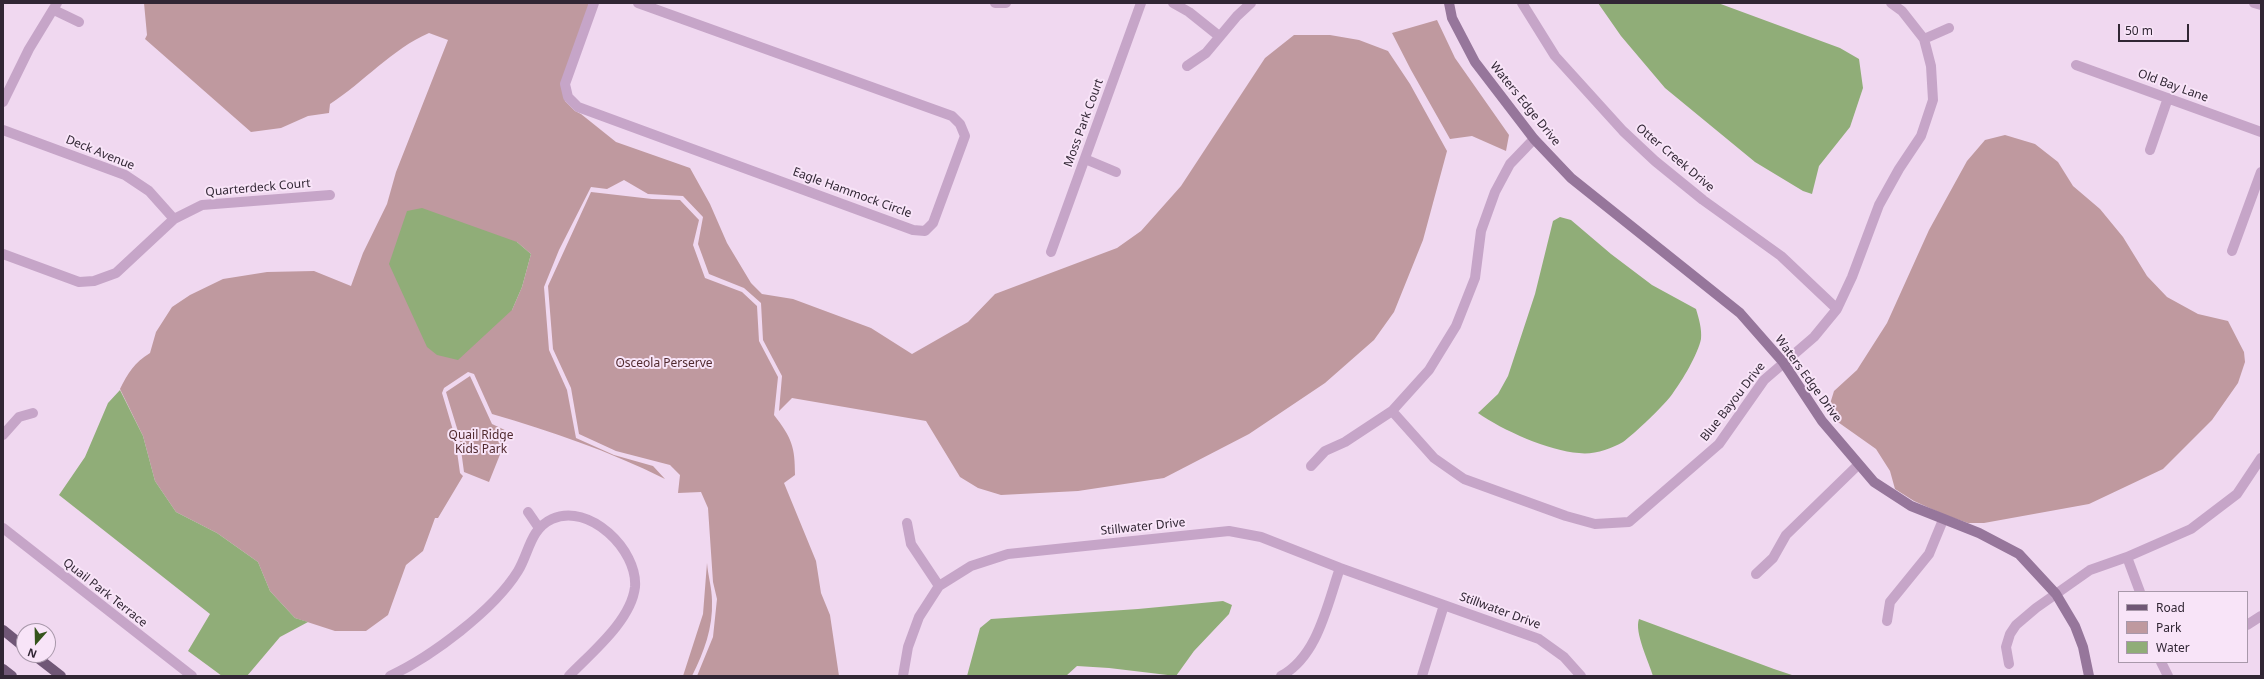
<!DOCTYPE html>
<html>
<head>
<meta charset="utf-8">
<style>
  body { margin:0 }
  #map { position:relative; width:2264px; height:679px; overflow:hidden; background:#f0d8f0; font-family:"Noto Sans",sans-serif }
  canvas { display:block }
  .frame { position:absolute; inset:0; border:4px solid #312634; pointer-events:none }
  .legend { position:absolute; left:2118px; top:591px; width:130px; height:72px; box-sizing:border-box; background:#f8e4f8; border:1px solid #a898aa; margin:0; padding:5px 7px; list-style:none; font-size:12px; color:#312634 }
  .legend li { display:flex; align-items:center; gap:8px; height:20px }
  .legend b { width:20px; border:1px solid #a898aa }
  .north { position:absolute; left:16px; top:623px; width:40px; height:40px; box-sizing:border-box; background:#f8e4f8; border:1px solid #a898aa; border-radius:50%; rotate:200deg; font-size:11px; font-weight:700; line-height:16px; text-align:center; color:#312634 }
  .north::after { content:''; display:block; margin:auto; width:14px; height:18px; background:#35541c; clip-path:polygon(50% 0,100% 100%,50% 72%,0 100%) }
  .scale { position:absolute; left:2118px; top:24px; width:71px; height:18px; box-sizing:border-box; border:2px solid #312634; border-top:0; padding-left:5px; font-size:12px; line-height:14px; white-space:nowrap; color:#312634; -webkit-text-stroke:3px #f8e4f8; paint-order:stroke }
</style>
</head>
<body>
<div id="map">
<canvas width="2264" height="679"></canvas>
<div class="frame"></div>
<ul class="legend">
<li><b style="height:5px;background:#705776"></b>Road</li>
<li><b style="height:11px;background:#bf999f"></b>Park</li>
<li><b style="height:11px;background:#90ad78"></b>Water</li>
</ul>
<div class="north">N</div>
<div class="scale">50 m</div>
</div>
<script>
const context = document.querySelector('canvas').getContext('2d');
context.lineJoin = 'round';
function fill(path, color) { context.fillStyle = color; context.fill(path, 'evenodd'); }
function trace(path, color, width, dash) { context.strokeStyle = color; context.lineWidth = width; context.lineCap = dash ? 'butt' : 'round'; context.setLineDash(dash || []); context.stroke(path); }
function drawText(font, color, halo, rows, align = 'center') {
  context.font = font + ' "Noto Sans",sans-serif'; context.lineWidth = 4; context.setLineDash([]); context.textBaseline = 'middle'; context.strokeStyle = halo; context.fillStyle = color; for (const [text, x, y, turn = 0] of rows) {
    context.save(); context.translate(x, y); context.rotate((+turn || 0) * Math.PI / 180); context.textAlign = isNaN(turn) ? turn : align; if (halo) context.strokeText(text, 0, 0); context.fillText(text, 0, 0); context.restore();
  }
}
fill(new Path2D(`
  M144 3H589L565 101 575 111 581 114 616 142 690 168 710 204 727 243 751 283 762 294 793 299 871 328 912 354 968 322 995 294 1117 248 1141 231 1181 186 1265 58 1294 35H1330L1359 40 1388 51 1410 84 1447 151 1423 240 1394 312 1374 340 1325 383 1249 434 1164 478 1078 491 1001 495 978 488 960 477 926 421 792 398 779 411 782 376 763 340 761 303 744 288 709 274 698 244 703 217 683 196 648 194 624 180 607 189 591 187 559 250 544 287 549 350 567 390 576 438 614 455 653 466 665 479C609 451 551 431 492 414L474 374 468 372 444 388 442 393 455 437 460 473 463 476 438 518H435L423 551 406 565 388 615 366 631H335L295 618 270 591 258 562 217 533 176 512 155 481 143 436 120 389C128 373 134 363 150 353L156 332 172 307 190 295 223 279 267 272 314 271 351 286 363 253 387 204 396 172 448 40 429 33C392 49 364 82 330 104L329 113 308 116 281 128 251 132 145 39 147 35ZM517 242 531 254 522 287 512 310Z
  M1437 20 1455 58 1509 135 1506 151 1472 136 1450 139 1411 70 1392 33Z
  M2005 135 2035 144 2058 162 2073 186 2100 209 2123 237 2147 276 2167 297 2198 314 2228 321 2244 352 2245 362 2238 383 2212 420 2163 469 2089 504 1984 523H1968L1945 515 1914 501 1895 489 1890 471 1876 449 1835 420 1830 404 1834 391 1857 370 1887 323 1929 230 1967 161 1985 140Z
  M591 192 652 199 680 200 699 220 693 245 705 278 742 292 757 306 759 341 778 377 774 415C792 438 795 447 795 475L784 483 816 561 821 593 830 615 839 676H697L713 637 717 599 713 582 708 508 701 492 678 493 680 475 670 465 616 451 579 434 571 388 553 349 548 286Z
  M470 376 492 424 509 432 489 482 464 472 459 435 446 392Z
  M707 563C708 576 712 588 712 601 713 628 704 652 692 676H683L703 614Z`), '#bf999f');
fill(new Path2D(`
  M1598 3H1718L1840 48 1859 59 1863 88 1850 127 1819 166 1812 194 1803 191 1755 162 1665 88 1621 36Z
  M422 208 517 242 531 254 522 287 512 310 458 360 437 355 427 347 389 264 407 211Z
  M1560 217 1571 220 1611 254 1652 285 1696 309C1699 319 1702 329 1701 339 1698 354 1682 381 1673 393 1666 404 1633 435 1623 442 1611 449 1593 455 1579 453 1549 451 1502 430 1478 413L1498 394 1508 376 1535 294 1553 221Z
  M120 390 143 436 155 481 176 512 217 533 258 562 270 591 295 618 308 622 280 637 247 676H222L188 651 210 614 59 495 85 457 108 403Z
  M1223 601 1232 605 1229 614 1194 651 1176 676 1109 668 1077 666 1066 676H967L980 628 991 619 1138 609Z
  M1639 619 1774 669 1795 676H1653C1649 662 1634 632 1639 619Z`), '#90ad78');
trace(new Path2D(`
  M594 3 565 84 568 97 578 107 913 230 925 231 933 223 965 136 960 124 952 116 638 3
  M995 3H1006
  M1173 3 1189 12 1219 36
  M1522 3 1555 56 1623 131 1655 161 1703 200 1781 256 1837 309
  M2254 3 2261 5
  M54 10 79 22
  M1924 39 1949 28
  M2076 65 2261 132
  M1187 66 1206 53 1237 16 1251 3
  M3 102 29 49 57 3
  M3 130 125 175 149 191 174 219
  M2150 150 2168 98
  M1085 159 1116 172
  M2232 251 2261 172
  M1051 252 1141 3
  M3 254 79 282 94 281 116 273 174 219 202 205 330 195
  M1392 411 1434 458 1464 479 1566 516 1595 524 1629 522 1719 444 1764 380 1814 337 1837 309 1852 277 1879 205 1899 169 1921 136 1933 100 1931 66 1924 39 1902 11 1891 3
  M3 435 19 417 33 413
  M1311 466 1325 451 1345 442 1392 411 1429 370 1456 326 1475 278 1481 231 1495 192 1510 164 1534 139
  M528 512 539 528
  M907 523 911 544 939 586
  M3 528 192 676
  M2127 557 2140 592
  M1756 574 1773 558 1786 535 1858 465
  M1887 621 1890 602 1929 554 1943 520
  M2247 625 2261 616
  M2161 662 2168 676
  M2009 664 2006 647 2010 634 2016 625 2036 608 2090 570 2127 557 2191 529 2237 494 2261 458
  M390 676C431 657 494 610 518 571 529 553 530 529 552 519 589 502 638 550 635 587 631 621 591 653 569 676
  M903 676 908 647 919 617 939 586 971 566 1008 554 1229 531 1261 537 1340 568 1539 639 1564 657 1581 676
  M1281 676C1318 656 1327 605 1340 568
  M1422 676 1444 605`), '#c6a5c8', 10);
trace(new Path2D(`
  M1449 3 1452 18 1475 62 1534 139 1571 178 1740 313 1783 362 1822 421 1874 482 1911 506 1979 533 2019 554 2056 594 2075 626 2083 647 2089 676`), '#96769b', 10);
trace(new Path2D(`
  M3 630 24 647
  M34 655 61 676
  M3 669 12 676`), '#705776', 10);
drawText('12px', '#312634', '#f8e4f8', [
  ["Old Bay Lane",2173,86,20],
  ["Waters Edge Drive",1525,104,51],
  ["Moss Park Court",1084,123,-70],
  ["Deck Avenue",100,153,22],
  ["Otter Creek Drive",1675,158,40],
  ["Quarterdeck Court",258,188,-5],
  ["Eagle Hammock Circle",852,193,20],
  ["Waters Edge Drive",1808,379,54],
  ["Blue Bayou Drive",1733,402,-52],
  ["Stillwater Drive",1143,527,-6],
  ["Quail Park Terrace",105,593,38],
  ["Stillwater Drive",1500,611,20]
]);
drawText('12px', '#512a2f', '#f8e4f8', [
  ["Osceola Perserve",664,364],
  ["Quail Ridge",481,436],
  ["Kids Park",481,450]
]);
</script>
</body>
</html>
